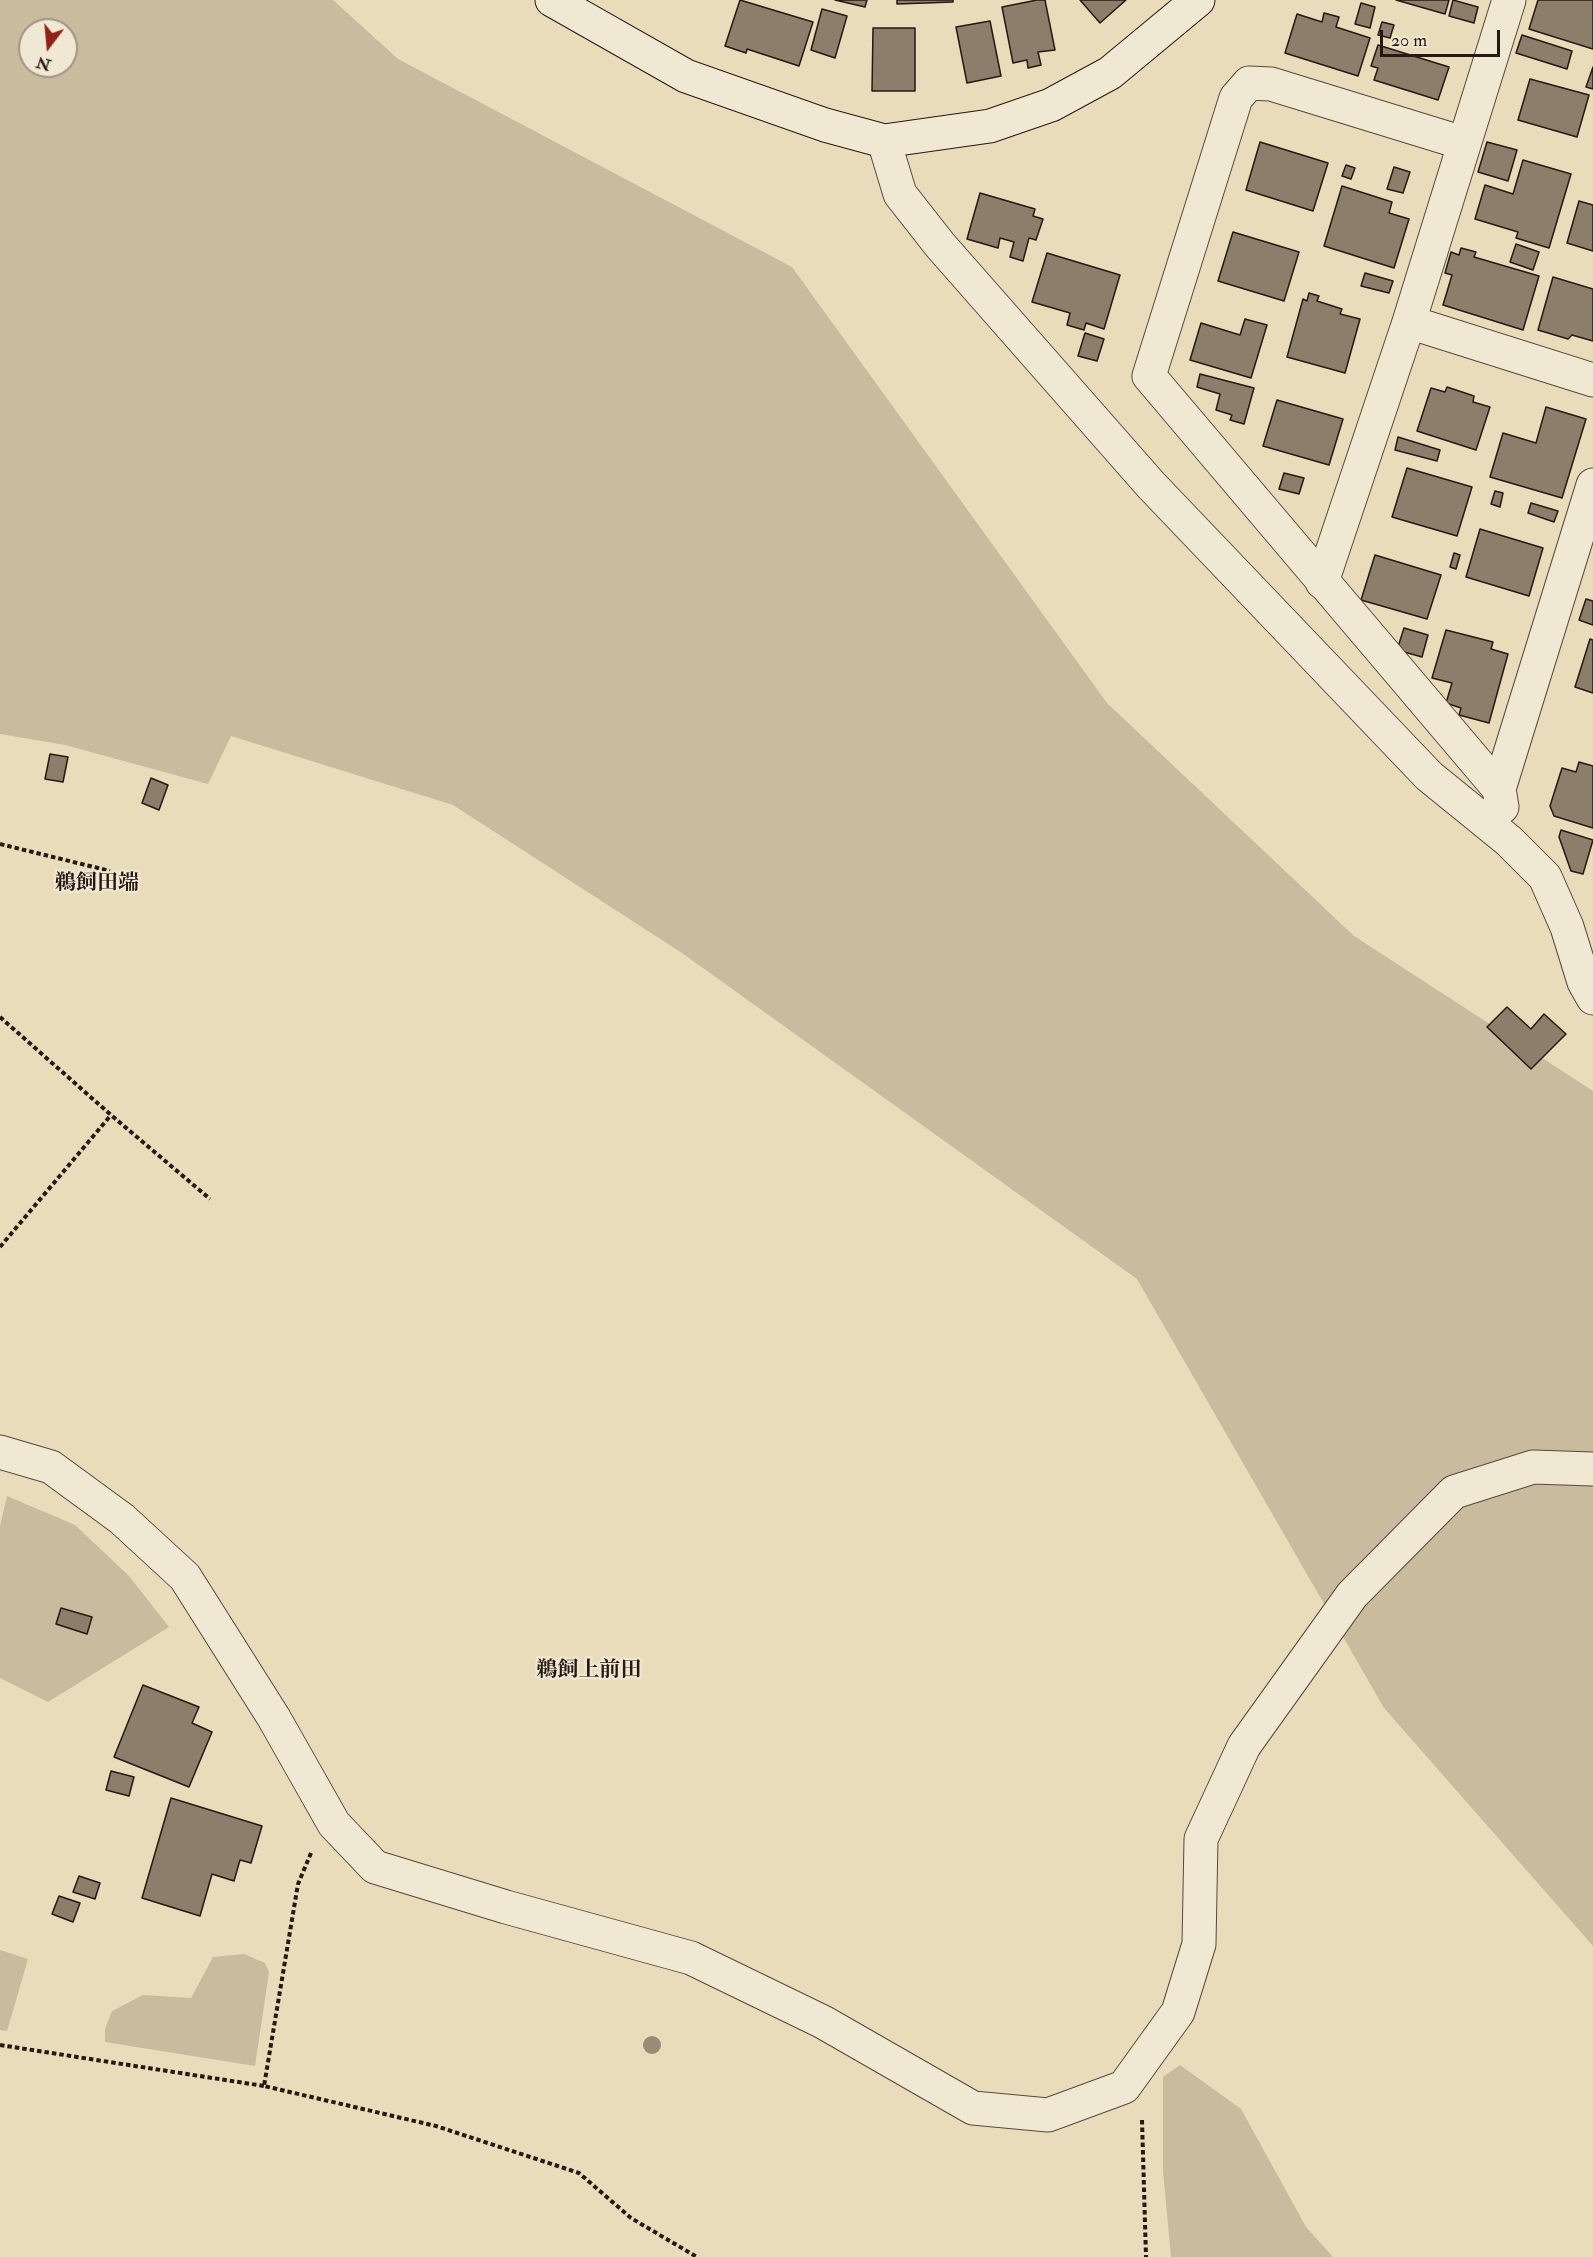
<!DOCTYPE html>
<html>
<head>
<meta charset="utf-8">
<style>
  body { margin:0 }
  #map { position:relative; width:1593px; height:2257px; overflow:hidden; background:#e9dcbb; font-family:"IM FELL Double Pica",serif }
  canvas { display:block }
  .north { position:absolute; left:18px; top:18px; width:60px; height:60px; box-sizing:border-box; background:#f1e8d3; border:2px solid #a09586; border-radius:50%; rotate:196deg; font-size:16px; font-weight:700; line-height:24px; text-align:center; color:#261812 }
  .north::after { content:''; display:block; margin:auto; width:21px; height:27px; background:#8f2418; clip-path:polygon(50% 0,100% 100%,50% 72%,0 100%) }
  .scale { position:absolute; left:1380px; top:30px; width:120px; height:27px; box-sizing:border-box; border:3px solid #261812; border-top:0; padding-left:8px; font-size:18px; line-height:21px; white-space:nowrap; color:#261812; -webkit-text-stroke:4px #f1e8d3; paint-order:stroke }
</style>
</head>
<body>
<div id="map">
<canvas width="1593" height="2257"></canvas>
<div class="north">N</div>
<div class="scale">20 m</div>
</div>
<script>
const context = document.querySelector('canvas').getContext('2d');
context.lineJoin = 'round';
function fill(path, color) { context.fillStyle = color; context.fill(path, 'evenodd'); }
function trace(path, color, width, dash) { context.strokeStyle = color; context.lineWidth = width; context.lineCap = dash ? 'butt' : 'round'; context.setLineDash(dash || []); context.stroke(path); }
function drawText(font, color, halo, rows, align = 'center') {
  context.font = font + ' "IM FELL Double Pica","Noto Serif JP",serif'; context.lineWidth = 4.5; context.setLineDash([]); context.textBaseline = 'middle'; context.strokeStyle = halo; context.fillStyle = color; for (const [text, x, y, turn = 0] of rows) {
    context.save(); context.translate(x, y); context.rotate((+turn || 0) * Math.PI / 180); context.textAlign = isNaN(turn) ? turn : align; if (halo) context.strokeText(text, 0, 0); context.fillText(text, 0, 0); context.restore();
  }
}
fill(new Path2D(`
  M0 0H333L398 59 792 267 1107 703 1354 936 1593 1091V1946L1384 1708 1137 1279 682 953 453 805 231 736 208 784 65 745 0 734ZM30 30H66V66H30Z
  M7 1496 75 1525 129 1576 169 1627 48 1702 0 1678V1526Z
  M0 1950 28 1959 7 2031 0 2030Z
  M244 1954 265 1963 269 1972 255 2066 105 2042V2029L112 2011 143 1995 191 1998 213 1957Z
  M1180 2065 1241 2109 1306 2227 1333 2257H1171L1163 2171V2077Z`), '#c8bb9e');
const building = new Path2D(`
  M740 0 813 22 799 66 747 49 746 53 725 46Z
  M835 0H867L865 7Z
  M897 0H953V2L897 4Z
  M1037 0H1045L1055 50 1038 52 1041 65 1028 68 1027 60 1013 63 1002 7Z
  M1080 0H1126L1100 23Z
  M1396 0H1449L1445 14Z
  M1453 0 1478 7 1474 23 1449 16Z
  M1538 0H1593V49L1529 29Z
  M1361 3 1375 7 1370 28 1355 24Z
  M822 9 847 16 835 58 811 50Z
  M1324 13 1339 17 1336 27 1370 38 1358 76 1285 53 1297 14 1322 22Z
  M990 21 1001 76 967 83 956 27Z
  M1382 22 1394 25 1390 38 1378 35Z
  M873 28H915V91H872Z
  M1522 35 1572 51 1567 69 1516 53Z
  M1378 45 1449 67 1438 100 1374 80 1378 68 1371 66Z
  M1593 67V89L1586 87Z
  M1530 79 1589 95 1577 137 1518 120Z
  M1260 142 1328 163 1313 211 1246 190Z
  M1487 142 1517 150 1508 181 1478 172Z
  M1523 160 1571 174 1549 248 1516 238 1518 232 1475 219 1485 185 1513 194Z
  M1346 165 1355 168 1351 179 1342 176Z
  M1394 167 1410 172 1403 193 1387 189Z
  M1342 186 1392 202 1389 213 1409 219 1394 268 1324 246Z
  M980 193 1035 209 1033 216 1043 219 1036 240 1029 238 1023 261 1010 257 1014 242 1000 238 998 248 967 239Z
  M1579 201 1593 205V251L1567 243Z
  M1233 232 1299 252 1284 301 1218 281Z
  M1516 244 1539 252 1533 270 1510 262Z
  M1461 248 1476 252 1474 257 1539 276 1523 330 1443 305 1452 275 1445 273 1451 252 1459 255Z
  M1047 253 1120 275 1104 329 1086 323 1084 330 1067 325 1070 313 1032 302Z
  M1365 273 1393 281 1389 293 1361 286Z
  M1553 277 1593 289V341L1572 335 1568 339 1538 330Z
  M1309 293 1319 296 1317 301 1342 309 1340 314 1360 319 1345 373 1287 357 1303 299 1307 301Z
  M1245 319 1267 325 1251 378 1190 360 1201 323 1240 335Z
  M1085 333 1104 339 1097 361 1078 356Z
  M1200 374 1254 388 1244 424 1230 420 1232 415 1216 410 1220 394 1197 387Z
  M1447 387 1474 396 1473 402 1490 407 1476 450 1417 431 1431 388 1445 392Z
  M1277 400 1343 419 1329 465 1263 446Z
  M1546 407 1586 419 1562 498 1490 477 1503 433 1536 443Z
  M1398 437 1440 450 1437 461 1395 450Z
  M1407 468 1472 487 1457 536 1392 517Z
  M1284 473 1304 478 1299 494 1279 489Z
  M1495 491 1503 493 1500 507 1491 504Z
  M1531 503 1558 511 1554 522 1528 513Z
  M1480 529 1543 548 1529 596 1466 577Z
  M1454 553 1460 555 1456 569 1450 567Z
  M1375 555 1441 575 1427 619 1361 600Z
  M1586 599 1593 601V625L1579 620Z
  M1404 628 1428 635 1422 657 1397 650Z
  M1446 630 1493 642 1491 649 1508 654 1489 723 1459 715 1461 708 1446 703 1452 683 1432 678Z
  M1590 639 1593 640V693L1575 687Z
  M50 754 68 757 63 782 45 779Z
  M1579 762 1593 766V828L1554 816 1550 806 1562 768 1576 772Z
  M151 778 168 785 159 810 142 803Z
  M1561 830 1593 840 1583 874 1571 871 1559 837Z
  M1507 1007 1531 1029 1544 1014 1566 1034 1531 1069 1487 1027Z
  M61 1608 92 1617 87 1634 56 1624Z
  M143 1685 199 1707 192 1723 212 1732 189 1787 114 1757Z
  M111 1771 134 1777 129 1796 106 1790Z
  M171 1798 262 1826 251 1863 240 1860 234 1881 212 1874 200 1916 142 1898Z
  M79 1876 100 1883 95 1899 73 1892Z
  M59 1896 80 1903 73 1922 52 1914Z`);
fill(building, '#8b7e6a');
trace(building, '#261812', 1.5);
const street = new Path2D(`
  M884 141 900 194 940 245 1151 485 1429 776 1509 841 1545 877 1567 927 1584 982 1593 998
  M1463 143 1271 84 1249 83 1236 98 1149 376 1499 789
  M1409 322 1593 380
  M1322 582 1409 322 1509 0
  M1502 807 1499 789 1593 485
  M0 1452 51 1467 122 1519 185 1577 274 1718 334 1824 375 1867 506 1907 691 1958 823 2022 973 2108 1048 2115 1124 2087 1178 2012 1199 1944 1201 1839 1244 1746 1352 1595 1454 1492 1533 1467 1593 1469`);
const secondary = new Path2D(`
  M552 0 686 76 825 125 884 141 990 126 1051 105 1110 73 1198 0`);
trace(street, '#57493c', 35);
trace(secondary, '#261812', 35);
trace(new Path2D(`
  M0 844 110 871
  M0 1017 111 1115 210 1199
  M0 1247 111 1115
  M311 1853 298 1884 264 2086 436 2126 579 2173 631 2218 697 2257
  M0 2045 264 2086
  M1142 2120 1146 2257`), '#261812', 4, [4.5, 3]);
trace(street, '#f1e8d3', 33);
trace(secondary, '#f1e8d3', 33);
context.fillStyle = '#998b75';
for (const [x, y] of [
  [652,2045]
]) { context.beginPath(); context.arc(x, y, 9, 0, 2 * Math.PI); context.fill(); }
drawText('bold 21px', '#261812', '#f1e8d3', [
  ["鵜飼田端",97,884],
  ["鵜飼上前田",589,1671]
]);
</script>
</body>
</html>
